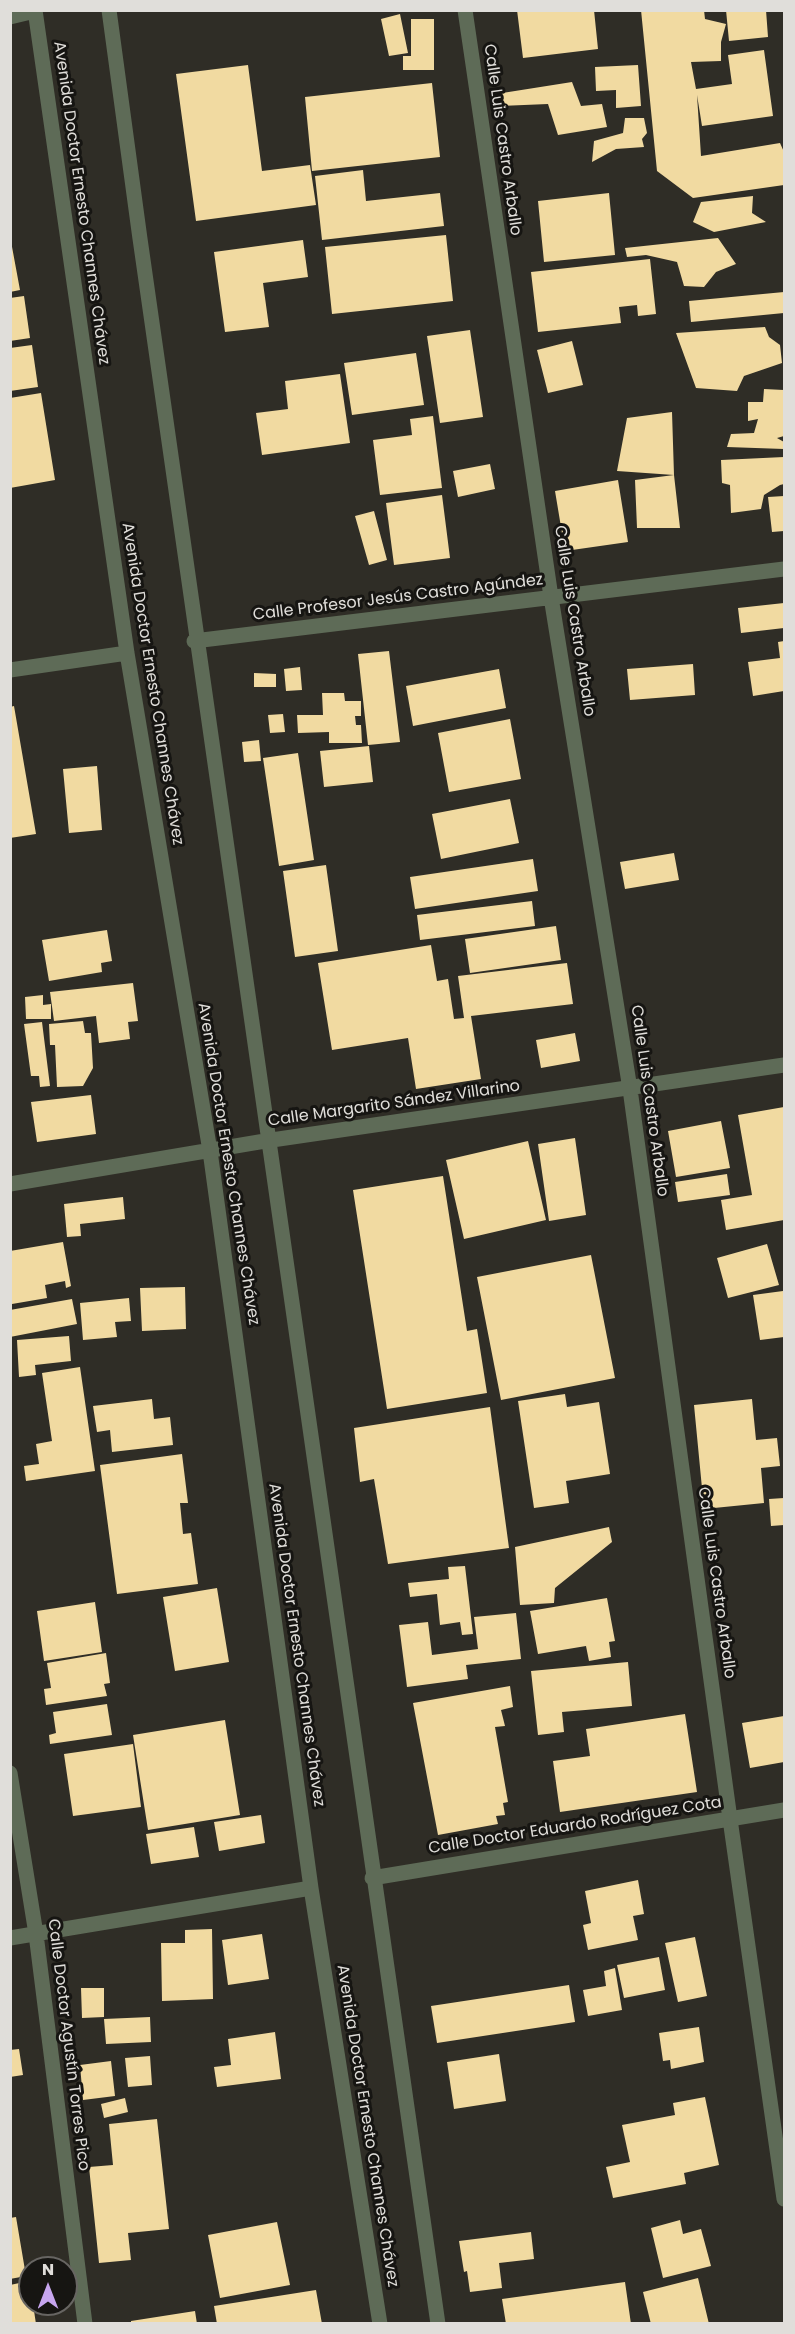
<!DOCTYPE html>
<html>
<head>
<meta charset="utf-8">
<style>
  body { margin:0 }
  #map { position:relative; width:795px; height:2334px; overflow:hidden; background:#2f2d26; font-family:Poppins,sans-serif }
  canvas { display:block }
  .frame { position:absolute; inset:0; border:12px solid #e0deda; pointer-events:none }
  .north { position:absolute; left:18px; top:2256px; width:60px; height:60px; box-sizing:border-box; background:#161512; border:2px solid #676562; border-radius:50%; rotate:0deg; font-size:16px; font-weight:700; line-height:24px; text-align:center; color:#e0deda }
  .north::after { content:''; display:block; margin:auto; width:21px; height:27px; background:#c7a6ef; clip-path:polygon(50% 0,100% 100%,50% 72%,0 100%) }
</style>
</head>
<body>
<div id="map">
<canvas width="795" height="2334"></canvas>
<div class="frame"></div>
<div class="north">N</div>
</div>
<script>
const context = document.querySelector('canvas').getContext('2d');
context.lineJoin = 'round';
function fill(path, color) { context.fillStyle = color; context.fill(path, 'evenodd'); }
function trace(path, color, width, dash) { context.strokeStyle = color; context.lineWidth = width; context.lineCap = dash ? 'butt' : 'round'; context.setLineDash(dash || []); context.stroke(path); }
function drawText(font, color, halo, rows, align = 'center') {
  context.font = font + ' Poppins,sans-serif'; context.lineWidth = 6; context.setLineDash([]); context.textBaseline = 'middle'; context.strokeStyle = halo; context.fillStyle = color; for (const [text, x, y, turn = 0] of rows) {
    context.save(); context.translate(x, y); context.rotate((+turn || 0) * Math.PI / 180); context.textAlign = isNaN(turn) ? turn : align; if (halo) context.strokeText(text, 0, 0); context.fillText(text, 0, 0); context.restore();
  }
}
fill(new Path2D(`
  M517 10H594L598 49 523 58Z
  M641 10H704L705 19 726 24 721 42V61L691 62 696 89 732 84 728 55 764 50 773 116 702 126 697 95 701 156 780 143 784 152V185L693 198 657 171Z
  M726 10H766L768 37 729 41Z
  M400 14 408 53 389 56 381 19Z
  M411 19H434V70H403V56H411Z
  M248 65 262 171 310 165 316 205 196 221 176 74Z
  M638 65 641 106 616 108V90L596 91 595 67Z
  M572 82 581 106 602 104 607 127 558 135 548 104 500 106 496 94Z
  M432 83 440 157 312 171 305 97Z
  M625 118H644L647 133 642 139 644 147 616 149 592 162 594 141 623 133Z
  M363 170 366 201 440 193 444 226 322 240 315 176Z
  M609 193 615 255 544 262 538 201Z
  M753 196 752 213 766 222 714 232 693 222 701 202Z
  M446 235 453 301 332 314 325 247Z
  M10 236 20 290 10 292Z
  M718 238 736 264 716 272 704 287 684 286 677 262 646 255 627 257 625 248Z
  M303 240 308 277 263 283 269 327 225 332 214 252Z
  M650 259 656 314 638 316 637 305 619 307 621 323 538 332 531 272Z
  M784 292V313L691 322 689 301Z
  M24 296 30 338 10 341V298Z
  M765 327 769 337 780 345 782 363 744 376 737 391 696 388 676 333Z
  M470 330 483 417 440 423 427 336Z
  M572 341 583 385 548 393 537 350Z
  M32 345 38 387 10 391V348Z
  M416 353 424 405 352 415 344 363Z
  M340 374 350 443 262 455 256 413 288 409 285 381Z
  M764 389 784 390V436L777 438 784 442V449L727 447 731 434 754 433 758 419 748 421V402H763Z
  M41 393 55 480 10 488V398Z
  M672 412 674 475 617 471 627 418Z
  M433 416 442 488 380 495 373 440 412 435 410 419Z
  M784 457V484L780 485 764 495 761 509 731 513 730 485 722 483 721 460Z
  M490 464 495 489 458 497 453 471Z
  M674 475 680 528H637L635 480Z
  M618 480 628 542 565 551 555 491Z
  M442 495 450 558 394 565 386 503Z
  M784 496V531L772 532 768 497Z
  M374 511 387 560 369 565 355 516Z
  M784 603V628L741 633 738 608Z
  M784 641V691L753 696 748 662 780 658 778 642Z
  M389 651 400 742 368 745 358 654Z
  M693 664 695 695 630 700 627 669Z
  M300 667 302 690 286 691 284 669Z
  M499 669 506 708 413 726 406 686Z
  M254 673 276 674V687H254Z
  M322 693H344L345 701H361V716H355L356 725H361L362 743H329V732L298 733 297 715H323Z
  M14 706 36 834 10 838V707Z
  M283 714 285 732 270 733 268 715Z
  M510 719 521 779 449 792 438 733Z
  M259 740 261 761 244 762 242 742Z
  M369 746 373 782 324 787 320 751Z
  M298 753 314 860 279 866 263 758Z
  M97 766 102 830 69 833 63 769Z
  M510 799 519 843 441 859 432 814Z
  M674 853 679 880 625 889 620 862Z
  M533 859 538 891 415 909 410 877Z
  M326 865 338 951 295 957 283 871Z
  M532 901 535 926 420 940 417 915Z
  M556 926 561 960 470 973 465 939Z
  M107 930 112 961 101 963 102 972 49 981 42 940Z
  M431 945 437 981 448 979 454 1019 464 1018 458 976 533 967 567 963 573 1004 471 1016 481 1079 416 1089 408 1038 332 1050 318 963Z
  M133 983 138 1021 128 1022 130 1039 99 1043 96 1016 54 1021 50 992Z
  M43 995V1005L51 1004V1019H26L25 997Z
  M83 1021 85 1033H91L93 1068 83 1086 57 1087 55 1045H50L49 1024Z
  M42 1022 50 1086 40 1087 39 1076H31L24 1024Z
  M575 1033 580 1061 541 1068 536 1040Z
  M91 1095 96 1134 37 1142 31 1102Z
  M784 1107V1220L726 1230 721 1200 752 1195 738 1115Z
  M721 1121 730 1168 676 1177 668 1131Z
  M575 1138 586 1215 549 1221 538 1144Z
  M528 1141 546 1220 464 1239 446 1160Z
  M727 1174 730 1195 678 1202 675 1182Z
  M443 1176 467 1331 477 1329 487 1393 387 1409 353 1190Z
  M123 1197 125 1219 80 1224 81 1236 67 1237 64 1204Z
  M63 1242 71 1286 66 1288 65 1281 45 1285 47 1298 12 1304 10 1251Z
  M767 1244 779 1285 728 1298 717 1258Z
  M591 1255 615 1378 501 1400 477 1277Z
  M185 1287 186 1329 142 1331 140 1288Z
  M783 1291 784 1337 760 1340 753 1295Z
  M129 1298 131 1321 115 1322 117 1337 83 1340 80 1303Z
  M72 1299 77 1324 10 1337V1310Z
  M69 1336 71 1361 35 1365 36 1375 19 1377 17 1340Z
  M80 1367 95 1471 26 1481 24 1466 39 1464 36 1444 52 1441 42 1373Z
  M565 1394 567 1407 599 1402 610 1474 566 1481 569 1503 534 1508 518 1401Z
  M152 1399 154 1419 170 1417 173 1445 112 1452 110 1430 97 1432 93 1406Z
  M752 1399 756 1440 777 1438 780 1466 761 1468 764 1503 704 1509 694 1405Z
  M490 1407 509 1548 388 1564 374 1479 360 1482 354 1428Z
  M182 1454 188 1503H180L183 1534 191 1533 198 1584 117 1594 100 1465Z
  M784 1498V1525L771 1526 769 1499Z
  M609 1527 612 1542 555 1588 554 1603 520 1605 515 1547Z
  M465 1566 473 1634 462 1635 460 1622 440 1625 437 1594 410 1597 408 1583 449 1579 448 1567Z
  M217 1588 229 1662 175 1671 163 1597Z
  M607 1598 615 1641 609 1642 611 1657 589 1661 586 1646 538 1654 530 1611Z
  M95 1602 102 1652 44 1661 37 1611Z
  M516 1613 521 1659 466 1665 468 1679 407 1687 399 1625 428 1622 432 1655 478 1649 474 1617Z
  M106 1653 110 1683 104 1684 107 1696 46 1705 44 1689 51 1688 47 1663Z
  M628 1662 632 1706 562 1712 564 1732 538 1735 531 1671Z
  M510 1686 513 1707 501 1710 505 1726 495 1727 508 1802 503 1803 505 1815 496 1816 498 1824 438 1835 413 1703Z
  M107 1704 112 1735 50 1744 49 1735 56 1733 53 1712Z
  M685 1714 697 1792 560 1812 553 1761 590 1756 586 1729Z
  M784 1716V1762L750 1768 742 1723Z
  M225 1720 240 1815 148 1830 133 1735Z
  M133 1744 141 1807 73 1816 64 1754Z
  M261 1815 265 1843 219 1851 214 1822Z
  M194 1827 199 1857 151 1864 146 1834Z
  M638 1880 644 1914 633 1916 638 1940 588 1950 583 1925 591 1923 585 1891Z
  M212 1929 213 1999 162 2001 161 1943H185V1930Z
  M262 1934 269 1979 228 1985 222 1940Z
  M695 1937 707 1996 678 2002 665 1943Z
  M659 1957 665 1990 624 1998 617 1965Z
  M615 1968 622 2010 588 2016 583 1990 606 1986 604 1971Z
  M569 1985 575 2022 437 2043 431 2006Z
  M81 1988H104V2017L82 2018Z
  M150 2017 151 2042 106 2044 104 2019Z
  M699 2027 704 2062 671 2069 670 2060 663 2061 659 2033Z
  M275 2032 281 2079 217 2087 214 2067 231 2065 228 2039Z
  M19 2049 23 2075 10 2077V2050Z
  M499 2054 506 2101 454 2109 447 2062Z
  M150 2056 152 2085 128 2087 125 2058Z
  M111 2061 115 2096 83 2100 80 2065Z
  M705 2097 719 2165 684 2173 686 2184 613 2198 606 2167 630 2162 622 2125 675 2115 673 2103Z
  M125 2098 128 2112 104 2118 101 2104Z
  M157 2119 169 2229 128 2233 131 2260 99 2263 89 2167 113 2165 109 2124Z
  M16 2217 26 2276 10 2279V2218Z
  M680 2220 683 2234 701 2229 711 2266 663 2278 651 2228Z
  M277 2222 290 2285 220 2298 208 2235Z
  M531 2232 534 2259 499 2263 502 2288 470 2292 467 2271 464 2272 459 2241Z
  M698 2278 709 2324H651L643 2292Z
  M29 2281 30 2304H33L36 2324H10V2285Z
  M625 2282 631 2324H506L502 2299Z
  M316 2290 322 2324H217L214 2306Z
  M195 2311 197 2324H131V2321Z`), '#f1daa1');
trace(new Path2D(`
  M35 10 127 653 210 1151 311 1888 380 2324
  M109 10C213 782 324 1553 438 2324
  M465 10 551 597 630 1089 730 1819 784 2199
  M10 17 35 11
  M194 641 784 569
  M10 670 127 653
  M10 1184 265 1141 784 1065
  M10 1773 36 1934 85 2324
  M372 1878 784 1810
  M10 1938 311 1888`), '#5e6b57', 15);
drawText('16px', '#e0deda', '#161512', [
  ["Calle Luis Castro Arballo",502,140,82],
  ["Avenida Doctor Ernesto Channes Chávez",81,203,82],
  ["Calle Profesor Jesús Castro Agúndez",398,598,-7],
  ["Calle Luis Castro Arballo",574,621,81],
  ["Avenida Doctor Ernesto Channes Chávez",152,684,81],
  ["Calle Luis Castro Arballo",649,1101,82],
  ["Calle Margarito Sández Villarino",394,1104,-8],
  ["Avenida Doctor Ernesto Channes Chávez",228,1164,81],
  ["Calle Luis Castro Arballo",716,1583,82],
  ["Avenida Doctor Ernesto Channes Chávez",296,1645,82],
  ["Calle Doctor Eduardo Rodríguez Cota",575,1826,-9],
  ["Calle Doctor Agustín Torres Pico",68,2045,83],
  ["Avenida Doctor Ernesto Channes Chávez",367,2126,81]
]);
</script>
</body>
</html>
